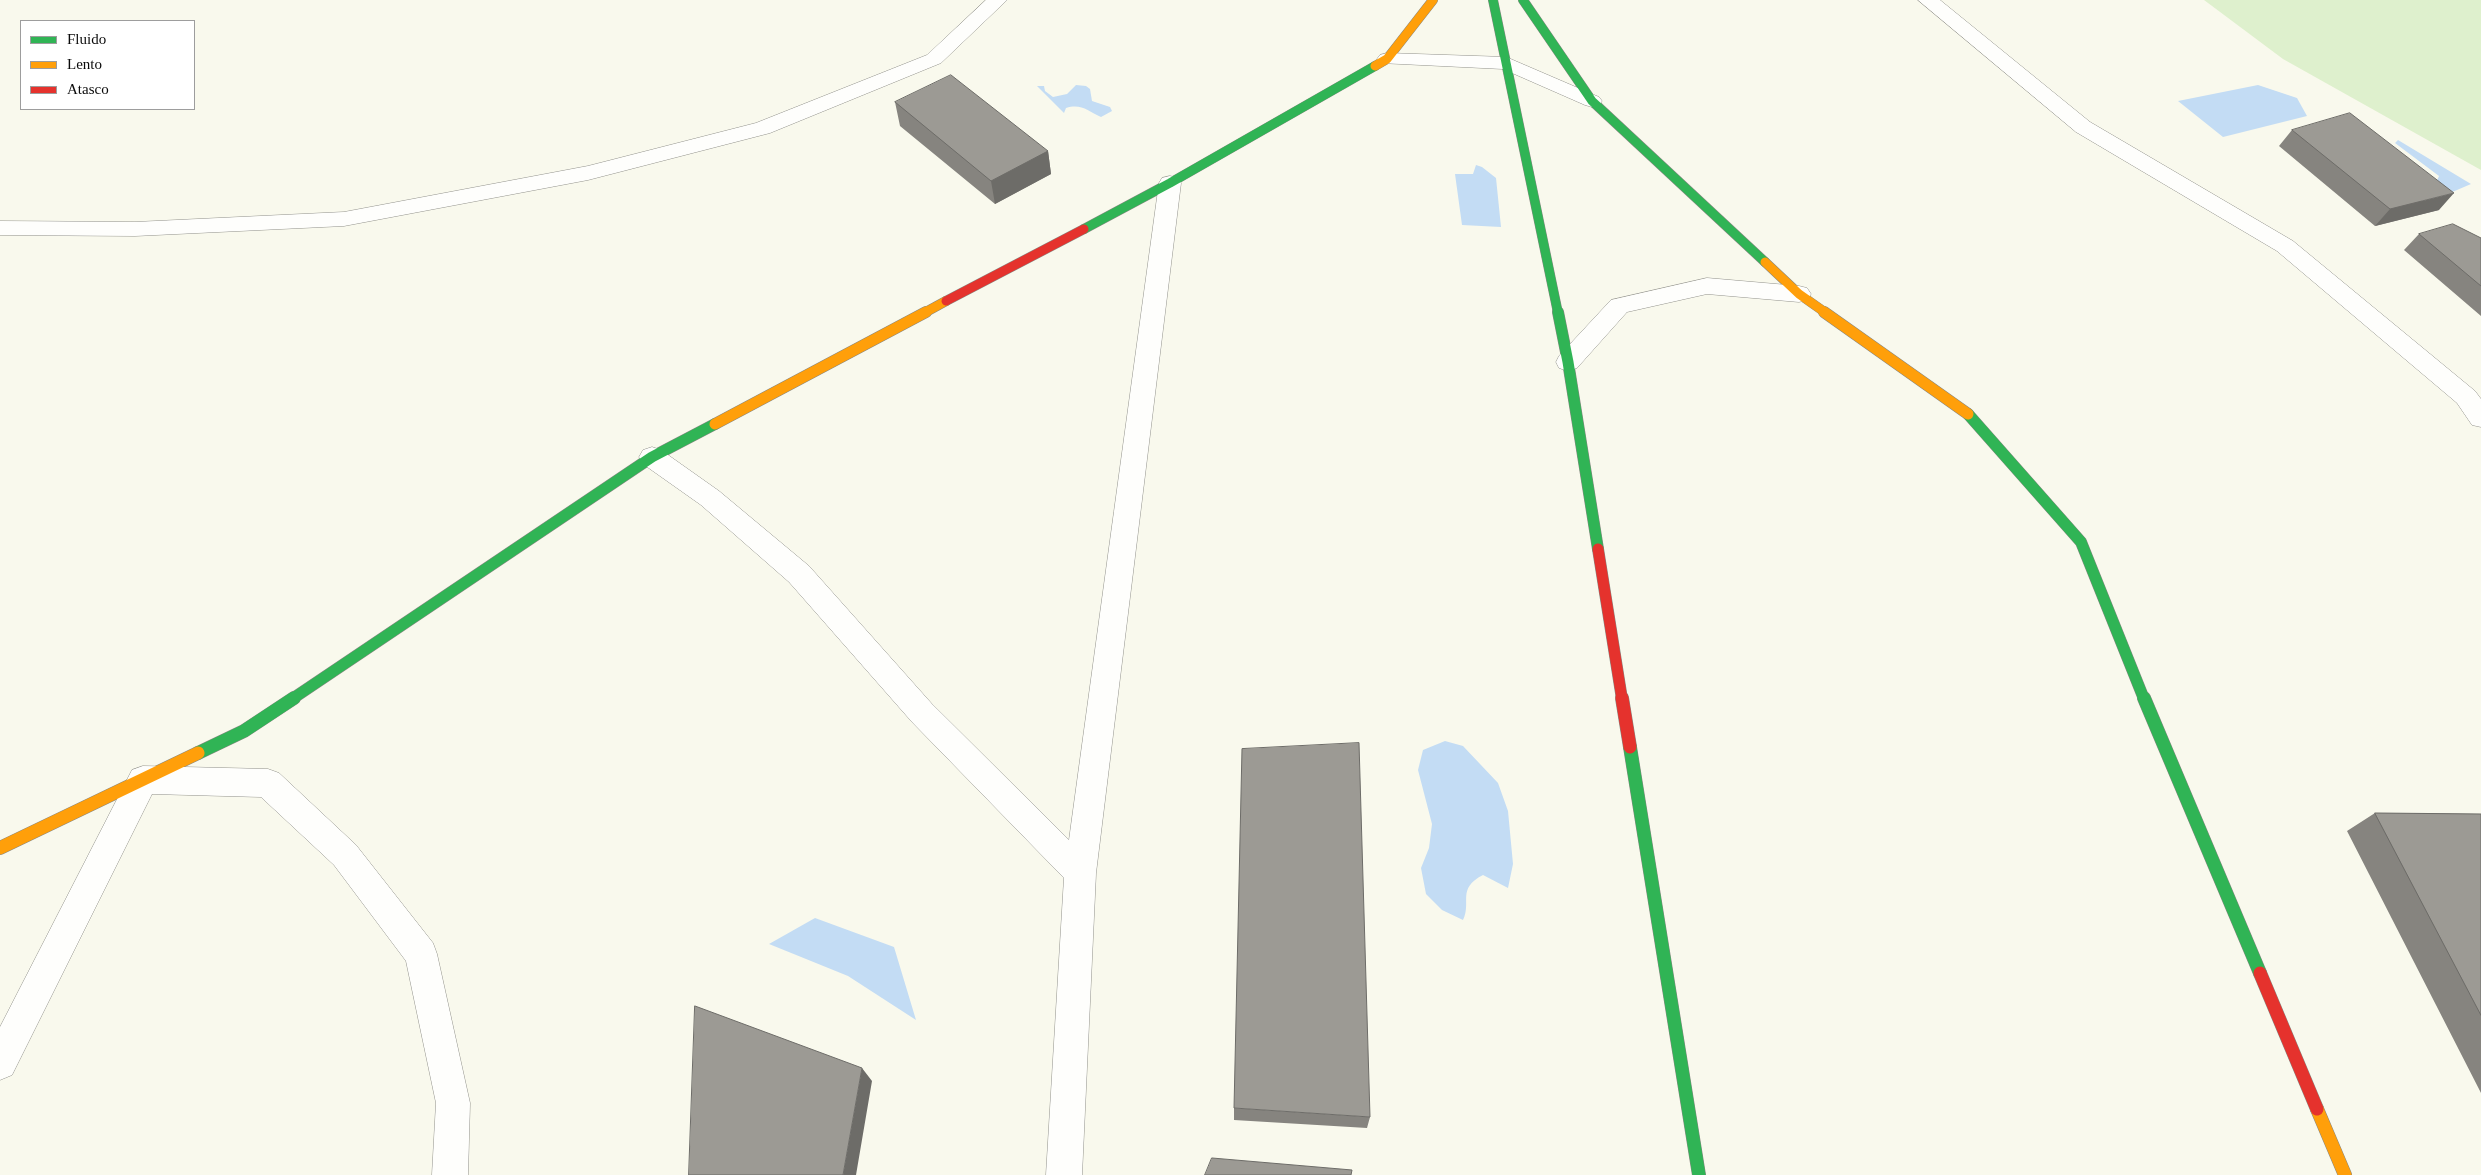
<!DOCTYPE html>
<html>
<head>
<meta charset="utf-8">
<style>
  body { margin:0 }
  #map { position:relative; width:2481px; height:1175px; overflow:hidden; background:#f9f9ed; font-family:"Times New Roman",serif }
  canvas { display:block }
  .legend { position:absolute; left:20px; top:20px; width:175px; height:90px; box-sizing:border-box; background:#fff; border:1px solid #9d9d9d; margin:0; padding:6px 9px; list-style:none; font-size:15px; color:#0a0a0a }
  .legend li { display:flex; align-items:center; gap:10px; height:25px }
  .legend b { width:25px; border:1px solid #9d9d9d }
</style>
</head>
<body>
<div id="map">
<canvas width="2481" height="1175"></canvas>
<ul class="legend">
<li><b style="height:6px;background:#30b455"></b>Fluido</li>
<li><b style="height:6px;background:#ff9f0a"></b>Lento</li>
<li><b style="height:6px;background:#e5322d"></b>Atasco</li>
</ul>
</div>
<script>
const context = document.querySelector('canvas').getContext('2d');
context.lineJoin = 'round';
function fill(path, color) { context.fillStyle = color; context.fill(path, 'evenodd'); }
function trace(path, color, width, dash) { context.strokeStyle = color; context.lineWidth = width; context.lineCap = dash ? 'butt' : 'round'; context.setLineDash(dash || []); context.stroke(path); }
fill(new Path2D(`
  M2204 0H2481V170L2283 59Z`), '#def0cd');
fill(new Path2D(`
  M1076 85 1086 86 1090 89 1092 101 1110 107 1112 111 1101 117C1088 111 1081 103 1066 108L1064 113 1037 86H1044L1045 91 1053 97 1067 94Z
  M2258 85 2297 98 2307 116 2223 137 2178 101Z
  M2398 140 2471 184 2450 193 2436 183 2439 176 2395 143Z
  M1476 165 1482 167 1496 178 1501 227 1462 225 1455 174H1473Z
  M1445 741 1463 746 1498 783 1508 811 1513 864 1508 888 1483 875C1456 889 1472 902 1463 920L1442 910 1426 894 1421 868 1429 848 1432 824 1418 770 1423 750Z
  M815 918 894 947 916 1020 848 976 769 944Z`), '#c3dcf4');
const street = new Path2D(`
  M986 0H1007L941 63 770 133 588 180 344 226 135 236 0 235V221L135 222 344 212 588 166 756 123 927 55Z
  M1918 0H1940L2090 122 2293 241 2475 391 2481 399V427L2472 425 2457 403 2277 251 2076 132Z
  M1387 53 1506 57 1599 97 1602 101 1599 105 1592 107 1585 105 1503 69 1380 63 1377 59 1380 55Z
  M1170 176 1178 178 1181 183 1096 873 1082 1175H1046L1064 878 912 722 789 582 701 505 643 464 639 457 643 450 652 447 661 450 719 491 809 566 932 704 1069 840 1159 183 1162 178Z
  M1707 278 1799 286 1807 288 1811 294 1807 300 1799 302 1707 294 1627 312 1577 368 1568 371 1559 368 1556 362 1559 356 1611 300Z
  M143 766 268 769 279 773 356 845 433 943 437 954 470 1103 468 1175H432L436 1103 406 961 334 865 261 797 152 794 12 1075 0 1080V1027L132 770Z`);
const fastFar2 = new Path2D(`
  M1493 0 1558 313
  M1523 0 1592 101 1765 262
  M1084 229 1170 183 1375 66`);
const fastFar1 = new Path2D(`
  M1558 312 1568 362 1598 549
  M1968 414 2081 542 2144 699
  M292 699 652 457 715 424`);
const fast = new Path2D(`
  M2144 698 2260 973
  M1630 747 1699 1175
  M198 753 244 731 294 698`);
const slowFar2 = new Path2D(`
  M1375 66 1387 59 1433 0
  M1765 262 1799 294 1826 313
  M924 313 946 301`);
const slowFar1 = new Path2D(`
  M1824 312 1968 414
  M715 424 926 312`);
const slow = new Path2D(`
  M0 848 198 753
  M2317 1109 2345 1175`);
const jamFar2 = new Path2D(`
  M946 301 1084 229`);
const jamFar1 = new Path2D(`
  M1598 549 1622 699`);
const jam = new Path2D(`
  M1622 698 1630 747
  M2260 973 2317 1109`);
trace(street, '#92928c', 1);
trace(fastFar2, '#888883', 10);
trace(fastFar1, '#888883', 12);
trace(fast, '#888883', 14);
trace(slowFar2, '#888883', 10);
trace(slowFar1, '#888883', 12);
trace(slow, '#888883', 14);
trace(jamFar2, '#888883', 10);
trace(jamFar1, '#888883', 12);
trace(jam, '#888883', 14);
fill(street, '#fefefc');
trace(fastFar2, '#30b455', 9);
trace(fastFar1, '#30b455', 11);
trace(fast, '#30b455', 13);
trace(slowFar2, '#ff9f0a', 9);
trace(slowFar1, '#ff9f0a', 11);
trace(slow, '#ff9f0a', 13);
trace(jamFar2, '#e5322d', 9);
trace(jamFar1, '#e5322d', 11);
trace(jam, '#e5322d', 13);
fill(new Path2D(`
  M895 102 1048 151 1051 174 995 204 900 126Z
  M2292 130 2439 210 2375 226 2279 146Z
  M2419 234 2481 238V316L2404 250Z
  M2375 813 2481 814V1093L2347 831Z
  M1234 1108 1370 1117 1367 1128 1234 1120Z`), '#86847f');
fill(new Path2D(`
  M1048 151 1051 174 995 204 991 181Z
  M2454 193 2439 210 2375 226 2390 209Z
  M862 1068 872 1081 856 1175H843Z`), '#6d6c68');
const building = new Path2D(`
  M951 75 1048 151 991 181 895 102Z
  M2350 113 2454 193 2390 209 2292 130Z
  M2453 224 2481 238V286L2419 234Z
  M1359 743 1370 1117 1234 1108 1242 749Z
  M2375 813 2481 814V1015Z
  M695 1006 862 1068 843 1175H689Z
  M1212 1158 1352 1170 1351 1175H1205Z`);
fill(building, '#9c9a94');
trace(building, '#6d6c68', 1);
</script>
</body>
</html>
